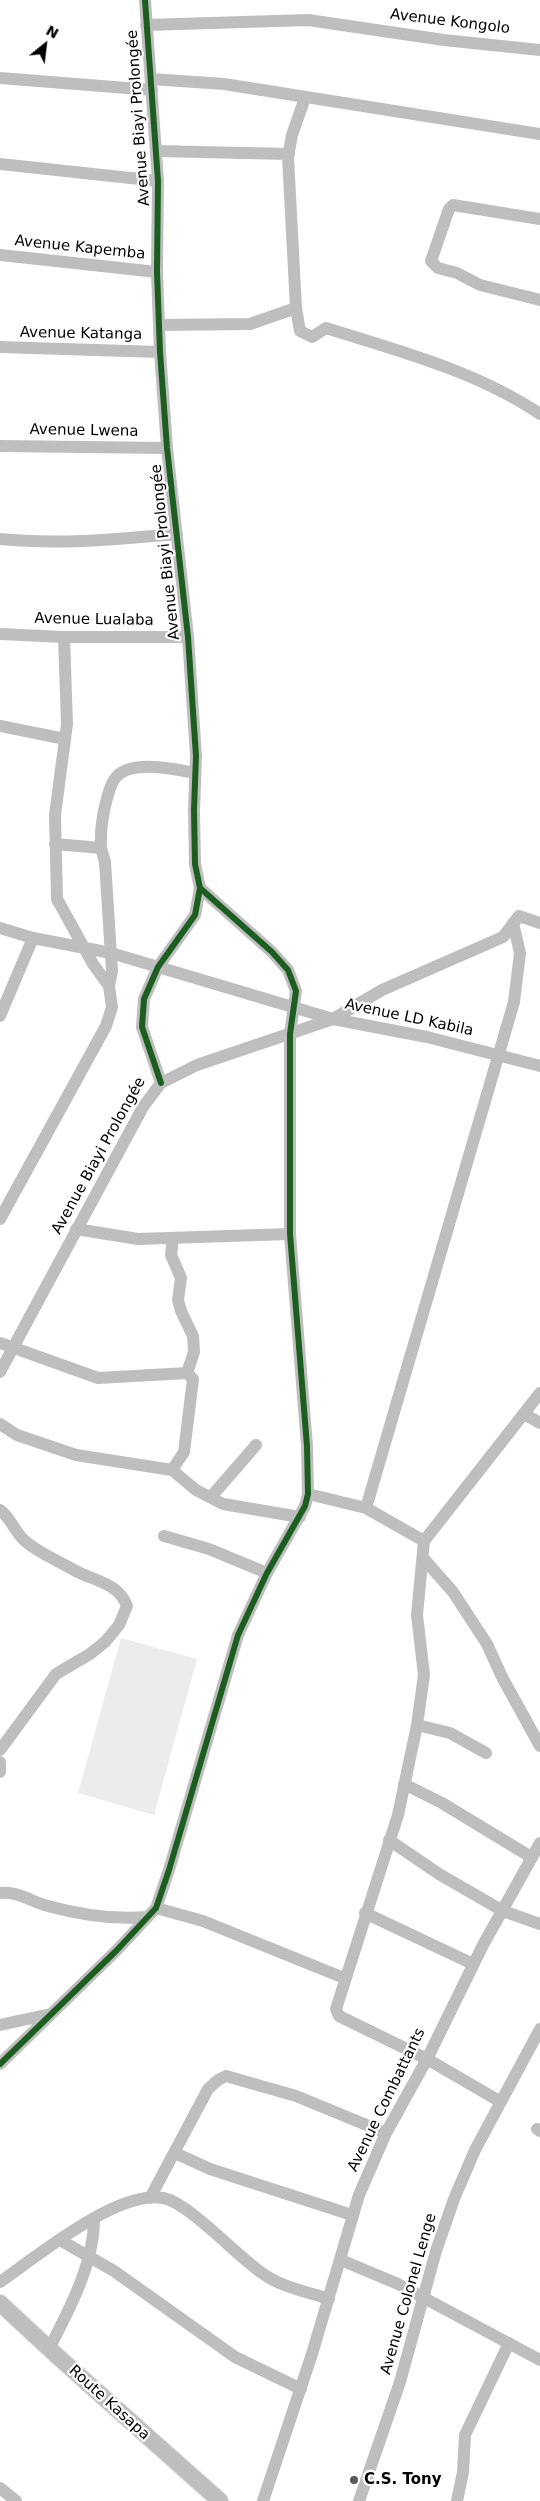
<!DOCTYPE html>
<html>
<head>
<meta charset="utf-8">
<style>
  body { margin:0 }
  #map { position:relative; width:540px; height:2501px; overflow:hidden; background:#fff; font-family:"DejaVu Sans",sans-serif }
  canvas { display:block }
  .north { position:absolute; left:20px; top:20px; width:50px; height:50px; -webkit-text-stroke:4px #fff; paint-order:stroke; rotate:29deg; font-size:14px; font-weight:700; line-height:20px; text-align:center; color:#000 }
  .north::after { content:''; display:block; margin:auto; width:18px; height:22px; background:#000; clip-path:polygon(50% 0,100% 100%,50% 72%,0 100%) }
</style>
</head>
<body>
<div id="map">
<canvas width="540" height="2501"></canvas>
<div class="north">N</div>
</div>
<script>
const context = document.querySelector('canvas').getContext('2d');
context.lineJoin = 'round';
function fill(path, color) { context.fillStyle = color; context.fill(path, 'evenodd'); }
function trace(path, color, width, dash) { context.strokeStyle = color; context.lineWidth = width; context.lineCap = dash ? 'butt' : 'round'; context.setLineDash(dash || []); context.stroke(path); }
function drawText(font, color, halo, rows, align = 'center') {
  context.font = font + ' "DejaVu Sans",sans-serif'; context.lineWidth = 4.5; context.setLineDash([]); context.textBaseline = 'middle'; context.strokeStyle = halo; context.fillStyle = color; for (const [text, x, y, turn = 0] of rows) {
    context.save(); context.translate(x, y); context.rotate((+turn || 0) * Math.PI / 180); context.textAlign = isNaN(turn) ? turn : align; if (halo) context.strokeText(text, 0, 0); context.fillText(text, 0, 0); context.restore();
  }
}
fill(new Path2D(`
  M121 1638 197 1659 154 1815 78 1793Z`), '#ececec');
const major = new Path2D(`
  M0 2303 56 2355 220 2501`);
trace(major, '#dbdbdb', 18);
trace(new Path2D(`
  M145 0 158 181 157 272 160 352 167 448 188 637 196 756 194 810 195 864 200 888 195 915 158 967 144 999 142 1027 161 1083
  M146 25 308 20 444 40 540 50
  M0 78 152 90
  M151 79 224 84 540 134
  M305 98 292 135 288 157 296 308 300 331 312 337 326 328C399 351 476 371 540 414
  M156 151 289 154
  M0 164 158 181
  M540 219 453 205 449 209 431 261 438 268 457 273 480 285 540 300
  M0 255 157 272
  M159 325 250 324 296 308
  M0 347 160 352
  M0 446 167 448
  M0 539C59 545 118 539 177 534
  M0 634 64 637H188
  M0 726 65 739
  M55 844 101 848 105 862 112 971 109 986
  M101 848C100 831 102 818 106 802 108 795 110 786 114 780 127 758 175 769 195 773
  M0 928 33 938 111 953 333 1019 382 990 503 937 519 916 540 923
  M0 1016 33 938
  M0 1219 106 1026 112 1007 109 986 93 964 57 899 55 815 67 724 64 637
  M76 1229 138 1239 290 1234
  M173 1238 171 1255 181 1278 178 1300 181 1311 193 1336 194 1352 187 1373
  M0 1343 98 1378 187 1373 193 1379 184 1452 172 1470
  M0 1372 143 1107 161 1083 197 1065 333 1019 427 1037 540 1066
  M524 1414 540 1423
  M0 1424 17 1435 76 1455 172 1470 196 1490 223 1504 300 1517
  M308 1494 366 1508 424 1541
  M211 1497 256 1445
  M366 1508 514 1002 520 953 513 923
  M0 1510C10 1517 15 1532 24 1540 35 1551 60 1562 74 1570 93 1581 118 1582 127 1606L119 1625 105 1642 90 1654 56 1674 0 1750
  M164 1536 209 1549 267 1573
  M424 1559 453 1592 487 1644 502 1677 540 1746
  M417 1725 450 1733 486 1753
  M0 1762V1772
  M404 1784 442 1803 531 1857
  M389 1840 439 1874 503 1911 540 1924
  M0 1893C19 1891 31 1902 48 1906 81 1915 113 1920 147 1917
  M156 1908 203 1921 344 1978
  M365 1913 473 1964
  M0 2025 51 2014
  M0 2064 117 1950 156 1908 169 1870 238 1635 267 1573 305 1506 308 1494 307 1446 290 1234V1034L296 991 288 970 272 952 200 888
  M501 2102 427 2059 339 2016 336 2009 398 1815 417 1725 424 1675 417 1615 424 1541 540 1393
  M537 2129 540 2131
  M175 2153 210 2169 352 2215
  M150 2198 208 2089 218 2080 226 2076 296 2096 386 2133
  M60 2240 114 2271 235 2357 301 2389
  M341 2260 398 2284 540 2360
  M0 2282C36 2257 117 2190 163 2198 190 2203 238 2258 265 2275 284 2288 308 2292 329 2299
  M49 2349C69 2310 94 2264 94 2219
  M0 2488 16 2501
  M263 2501 312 2354 359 2195 386 2133 427 2059 483 1945 540 1843
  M359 2501 400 2382 436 2251 454 2199 475 2150 540 2029
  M457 2501 463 2472 465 2435 509 2343`), '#bebebe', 12);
trace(major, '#bebebe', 16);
trace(new Path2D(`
  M145 0 158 181 157 272 160 352 167 448 188 637 196 756 194 810 195 864 200 888 195 915 158 967 144 999 142 1027 161 1083
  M0 2064 117 1950 156 1908 169 1870 238 1635 267 1573 305 1506 308 1494 307 1446 290 1234V1034L296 991 288 970 272 952 200 888`), '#1b5e20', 6);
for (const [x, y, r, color] of [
  [354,2480,5,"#595959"]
]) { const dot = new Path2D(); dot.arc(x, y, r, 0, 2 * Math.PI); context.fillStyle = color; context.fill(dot); trace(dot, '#fff', 2); }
drawText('15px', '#000', '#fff', [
  ["Avenue Kongolo",450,22,7],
  ["Avenue Biayi Prolongée",139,118,-94],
  ["Avenue Kapemba",80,248,6],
  ["Avenue Katanga",81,334,1],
  ["Avenue Lwena",84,431,1],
  ["Avenue Biayi Prolongée",166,552,-96],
  ["Avenue Lualaba",94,620,1],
  ["Avenue LD Kabila",409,1018,12],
  ["Avenue Biayi Prolongée",99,1156,-61],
  ["Avenue Combattants",387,2100,-64],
  ["Avenue Colonel Lenge",409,2294,-74],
  ["Route Kasapa",109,2403,42]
]);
drawText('bold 15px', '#000', '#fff', [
  ["C.S. Tony",364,2480]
], 'left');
</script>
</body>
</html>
